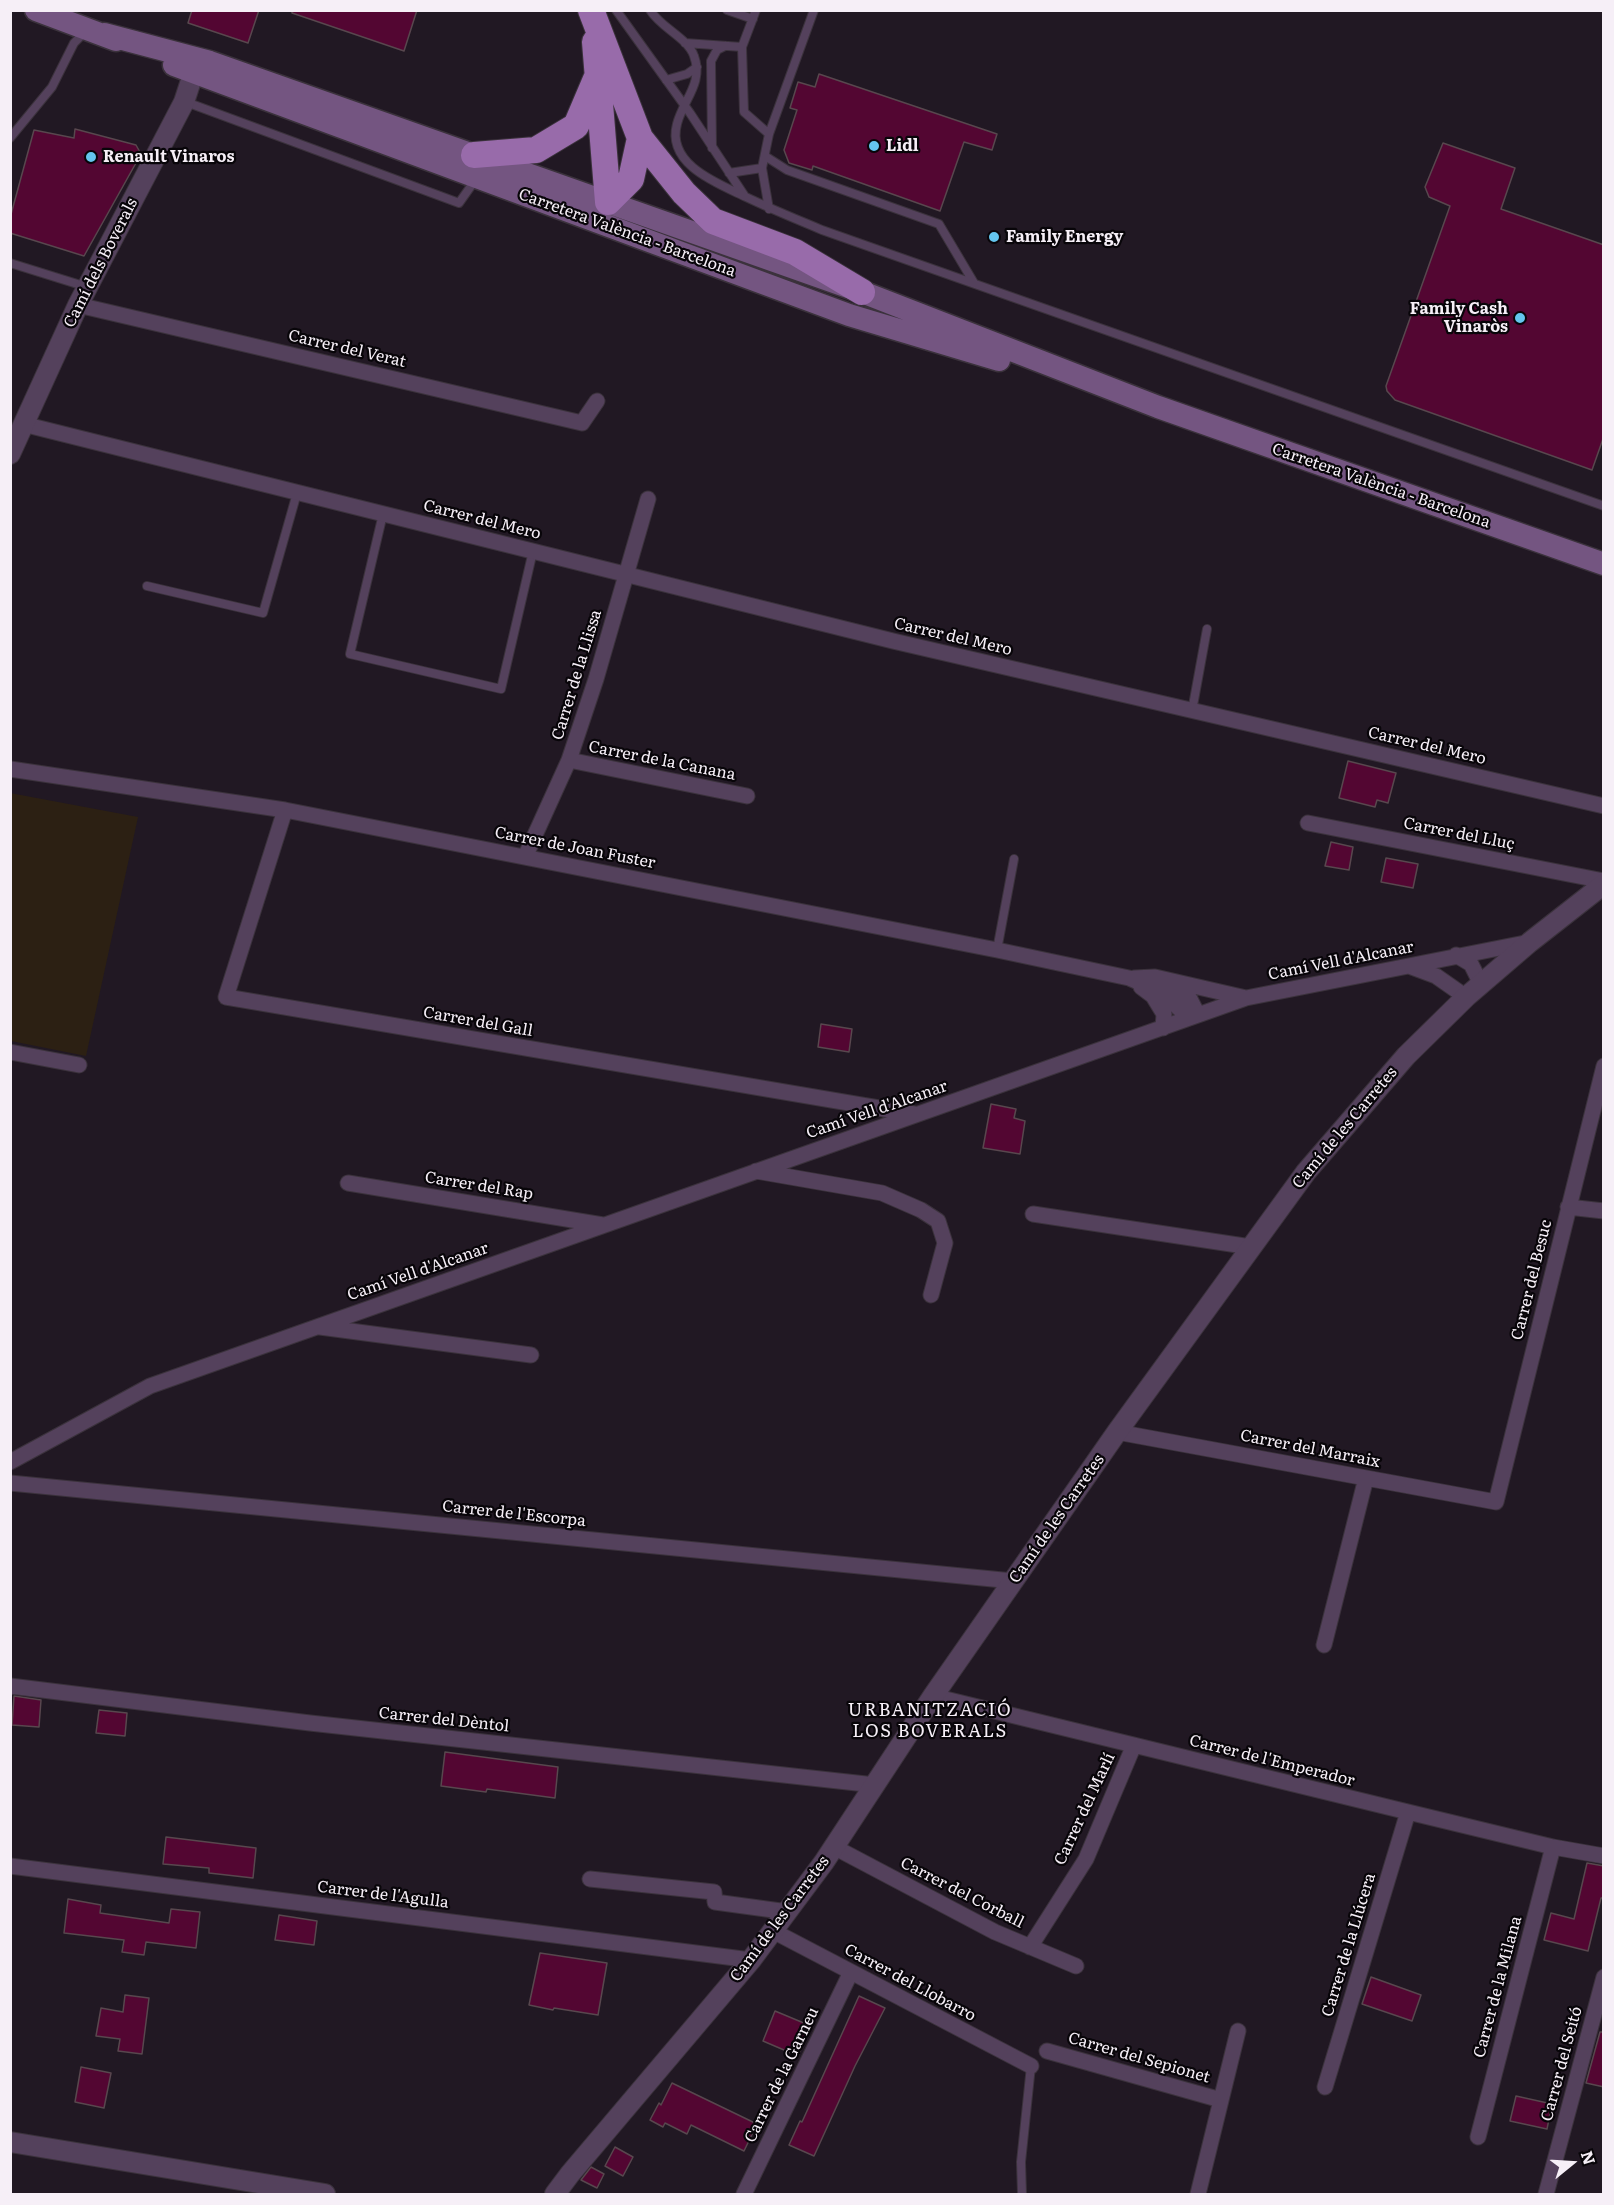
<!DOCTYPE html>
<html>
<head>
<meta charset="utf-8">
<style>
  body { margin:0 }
  #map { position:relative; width:1614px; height:2205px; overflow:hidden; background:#211823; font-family:Literata,serif }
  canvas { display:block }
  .frame { position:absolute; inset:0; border:12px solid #f6eff7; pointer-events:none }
  .north { position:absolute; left:1542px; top:2133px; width:60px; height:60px; -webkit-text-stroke:4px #080509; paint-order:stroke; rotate:72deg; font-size:16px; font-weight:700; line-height:24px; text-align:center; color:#f6eff7 }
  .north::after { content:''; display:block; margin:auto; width:21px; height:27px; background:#f6eff7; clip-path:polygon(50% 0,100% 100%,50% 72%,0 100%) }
</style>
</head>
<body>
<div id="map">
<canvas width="1614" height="2205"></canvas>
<div class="frame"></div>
<div class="north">N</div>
</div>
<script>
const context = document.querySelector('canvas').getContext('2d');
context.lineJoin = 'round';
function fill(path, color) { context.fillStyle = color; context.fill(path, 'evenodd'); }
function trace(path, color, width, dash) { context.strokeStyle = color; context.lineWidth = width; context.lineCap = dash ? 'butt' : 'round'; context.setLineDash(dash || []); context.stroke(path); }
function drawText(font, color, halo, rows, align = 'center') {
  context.font = font + ' Literata,serif'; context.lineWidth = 4.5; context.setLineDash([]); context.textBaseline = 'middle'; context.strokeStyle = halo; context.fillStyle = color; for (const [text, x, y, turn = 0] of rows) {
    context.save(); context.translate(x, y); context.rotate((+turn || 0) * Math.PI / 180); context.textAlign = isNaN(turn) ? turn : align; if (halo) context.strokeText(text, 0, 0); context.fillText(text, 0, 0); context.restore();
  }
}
fill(new Path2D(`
  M10 793 138 817 86 1056 11 1041Z`), '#2c2013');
const building = new Path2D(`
  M192 10H259L248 43 188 23Z
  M292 10H417L404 51 292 13Z
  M819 74 997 134 992 150 964 142 940 211 813 166 812 170 789 163 784 150 797 110 790 108 798 82 815 87Z
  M75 129 136 145 141 154 84 256 10 233V218L34 130 74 138Z
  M1443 143 1515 168 1501 209 1604 245V436L1592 470 1395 400 1387 391 1386 386 1450 206 1429 197 1425 187Z
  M1348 761 1396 773 1388 803 1377 800 1375 807 1339 798Z
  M1331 842 1353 847 1349 870 1325 866Z
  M1386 858 1418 864 1413 888 1381 882Z
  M821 1024 852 1029 849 1052 818 1047Z
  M991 1104 1016 1109 1014 1118 1025 1121 1020 1154 983 1148Z
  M14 1696 41 1700 39 1727 12 1725Z
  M99 1710 127 1713 125 1736 96 1733Z
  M445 1752 558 1767 555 1798 487 1789 486 1792 441 1786Z
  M166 1837 256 1848 253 1878 209 1873V1868L163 1864Z
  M1587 1863 1604 1866V1898H1601L1588 1951 1544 1940 1551 1913 1574 1919Z
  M68 1899 101 1905 100 1913 169 1923 171 1909 200 1912 196 1948 146 1942 144 1955 122 1952 124 1940 64 1933Z
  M279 1915 317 1921 314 1945 275 1940Z
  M540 1953 607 1963 598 2015 554 2008 553 2010 529 2005Z
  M1371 1977 1421 1995 1412 2021 1362 2004Z
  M125 1995 149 1998 142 2054 118 2051 120 2039 96 2036 101 2008 123 2012Z
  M859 1996 885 2008 855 2066 814 2156 789 2145 800 2121 802 2122Z
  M775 2011 811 2026 798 2056 763 2041Z
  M1600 2032H1604V2087L1586 2083Z
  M81 2067 111 2073 104 2108 75 2102Z
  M672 2083 757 2124 744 2151 691 2125 687 2134 665 2123 663 2127 650 2120 659 2103 661 2105Z
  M1516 2096 1552 2104 1547 2129 1510 2121Z
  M615 2147 633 2157 623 2176 605 2166Z
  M591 2167 604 2174 597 2188 581 2180Z`);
fill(building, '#530632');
trace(building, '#58474e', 1.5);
const service = new Path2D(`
  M616 10 690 113 744 195
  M650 10C661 28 688 38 694 56 704 83 683 100 677 124 666 165 719 184 746 197 771 209 796 219 822 230L1604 506
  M727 10 753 19
  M685 43 742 47 744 112 769 134
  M742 47 756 10
  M666 80 687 74 697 67
  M186 102 459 203 476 179
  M10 138 52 87 74 43 85 32
  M712 148 711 61 717 50 725 46
  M765 156 787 170 939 224 974 283
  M729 173 762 168
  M769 209 762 168 769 134 814 10
  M10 263 87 287
  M383 514 350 654 501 689 533 551
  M147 586 263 613 297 493
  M1192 711 1207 629
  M997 950 1014 859
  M1022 2194 1021 2162 1031 2066`);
const minor = new Path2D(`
  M78 305 582 423 597 401
  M23 424 893 641 1604 806
  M569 760 747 796
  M10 769 285 810 997 950 1129 978 1163 993 1189 1018
  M285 810 226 997 914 1114
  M1308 823 1604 881
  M525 857 569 760 596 679 648 499
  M1456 955 1471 964 1481 984
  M1409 966 1436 976 1466 997
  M1134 978 1155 977 1246 998
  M1173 982 1190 999 1198 1015
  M1141 987 1153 996 1164 1014 1163 1028
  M10 1052 79 1065
  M756 1171 882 1193 921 1210 938 1221 945 1243 931 1295
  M348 1183 603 1225
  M1568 1207 1604 1211
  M1033 1214 1251 1247
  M320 1327 531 1355
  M1117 1432 1496 1502 1604 1066
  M10 1462 150 1386 1246 998 1530 942
  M10 1483 1013 1581
  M1324 1645 1366 1478
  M10 1686 310 1723 875 1785
  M933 1696 1408 1812 1553 1847 1604 1856
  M834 1847 995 1932 1076 1966
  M10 1866 751 1960
  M590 1879 714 1892 715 1902 788 1912
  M773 1931 1031 2066
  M1030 1947 1086 1859 1134 1745
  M1047 2051 1221 2100
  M1325 2087 1408 1812
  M1478 2137 1553 1847
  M744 2194 851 1972
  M1198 2194 1238 2031
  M1546 2194 1604 1977`);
const tertiary = new Path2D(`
  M10 454 78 305 184 102 198 59
  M10 2142 325 2194
  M555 2194 570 2174 751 1960 824 1862 933 1696 1117 1432 1306 1172 1406 1056 1466 997 1530 942 1604 884`);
const secondary = new Path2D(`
  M36 10 116 40
  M104 34 210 62 862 292 1158 407 1604 564
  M174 65 849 315 999 360`);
const trunk = new Path2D(`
  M591 10 640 138 684 193 713 221 795 252 862 292
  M595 42 608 202
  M474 155 536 150 576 126 596 79
  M608 202 631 179 640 138`);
trace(service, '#3b323c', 10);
trace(minor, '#3b323c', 17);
trace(tertiary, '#3b323c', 22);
trace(secondary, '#3b323c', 25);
trace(trunk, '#3b323c', 28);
trace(service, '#54415c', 8);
trace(minor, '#54415c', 15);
trace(tertiary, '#54415c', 20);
trace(secondary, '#745581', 22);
trace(trunk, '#986baa', 26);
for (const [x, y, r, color] of [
  [874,146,6,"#64c5ee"],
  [91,157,6,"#64c5ee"],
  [994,237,6,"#64c5ee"],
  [1520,318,6,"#64c5ee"]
]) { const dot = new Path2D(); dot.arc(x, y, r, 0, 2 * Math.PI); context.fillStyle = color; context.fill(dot); trace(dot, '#080509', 2); }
drawText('bold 16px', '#f6eff7', '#080509', [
  ["Lidl",886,146],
  ["Renault Vinaros",103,157],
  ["Family Energy",1006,237],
  ["Family Cash",1508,309,"right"],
  ["Vinaròs",1508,327,"right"]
], 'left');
drawText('16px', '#f6eff7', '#080509', [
  ["Carretera València - Barcelona",627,233,20],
  ["Camí dels Boverals",101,263,-63],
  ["Carrer del Verat",347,349,13],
  ["Carretera València - Barcelona",1381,486,19],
  ["Carrer del Mero",482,520,14],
  ["Carrer del Mero",953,637,13],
  ["Carrer de la Llissa",577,675,-73],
  ["Carrer del Mero",1427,746,13],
  ["Carrer de la Canana",662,761,11],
  ["Carrer del Lluç",1459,834,11],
  ["Carrer de Joan Fuster",575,848,11],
  ["Camí Vell d'Alcanar",1341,961,-11],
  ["Carrer del Gall",478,1022,10],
  ["Camí Vell d'Alcanar",877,1110,-19],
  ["Camí de les Carretes",1345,1128,-50],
  ["Carrer del Rap",479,1186,9],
  ["Camí Vell d'Alcanar",418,1272,-19],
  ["Carrer del Besuc",1532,1280,-76],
  ["Carrer del Marraix",1310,1449,11],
  ["Carrer de l'Escorpa",514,1514,6],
  ["Camí de les Carretes",1057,1519,-55],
  ["Carrer del Dèntol",444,1720,6],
  ["Carrer de l'Emperador",1272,1761,14],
  ["Carrer del Marlí",1085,1809,-65],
  ["Carrer del Corball",962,1893,27],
  ["Carrer de l'Agulla",383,1895,7],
  ["Camí de les Carretes",780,1919,-53],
  ["Carrer de la Llúcera",1349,1945,-73],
  ["Carrer del Llobarro",910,1983,28],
  ["Carrer de la Milana",1498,1987,-75],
  ["Carrer del Sepionet",1139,2058,16],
  ["Carrer del Seitó",1562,2064,-75],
  ["Carrer de la Garneu",782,2075,-64]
]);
context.letterSpacing = '1.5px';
drawText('18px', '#f6eff7', '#080509', [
  ["URBANITZACIÓ",930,1711],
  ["LOS BOVERALS",930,1732]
]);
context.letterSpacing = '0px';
</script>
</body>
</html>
